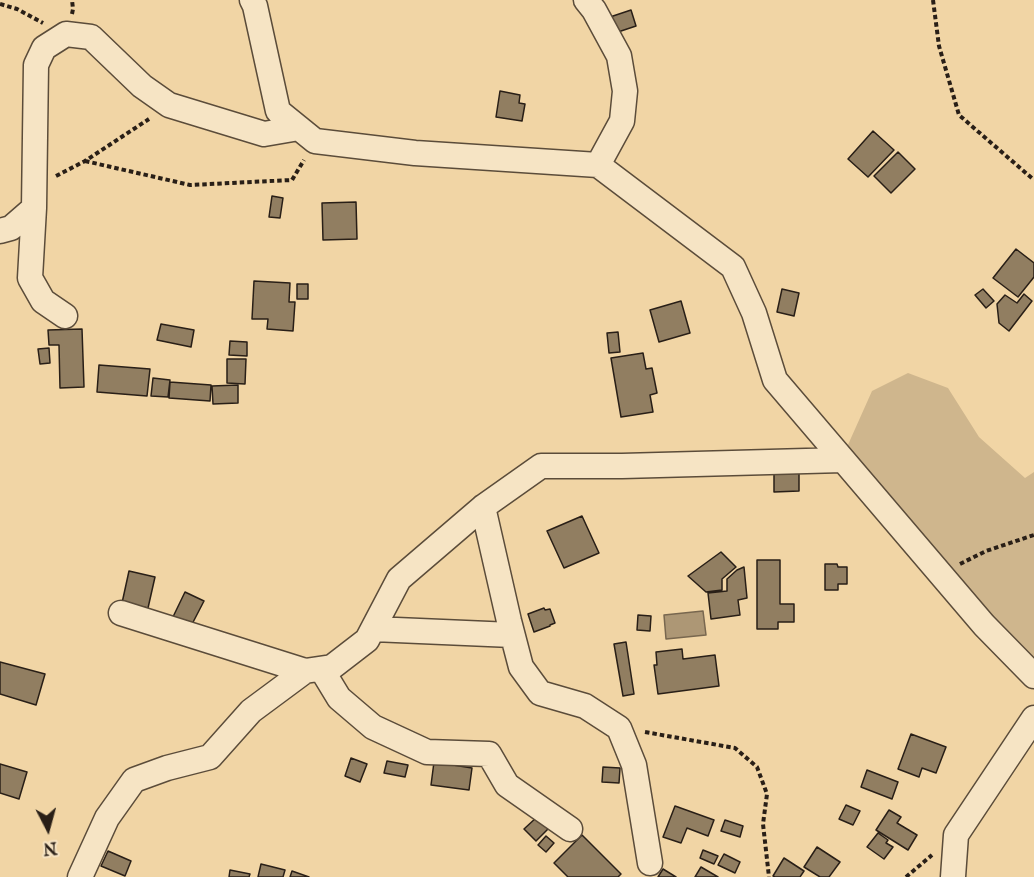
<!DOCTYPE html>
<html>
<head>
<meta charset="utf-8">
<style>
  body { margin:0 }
  #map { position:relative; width:1034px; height:877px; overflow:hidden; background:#f1d5a5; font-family:"IM FELL English",serif }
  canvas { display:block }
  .north { position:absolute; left:18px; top:799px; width:60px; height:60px; -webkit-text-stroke:4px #f6e4c4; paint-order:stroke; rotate:174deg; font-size:16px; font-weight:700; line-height:24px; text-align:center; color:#291f17 }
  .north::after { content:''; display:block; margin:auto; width:21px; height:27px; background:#291f17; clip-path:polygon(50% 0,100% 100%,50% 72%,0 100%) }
</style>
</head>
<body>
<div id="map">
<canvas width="1034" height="877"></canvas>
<div class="north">N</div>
</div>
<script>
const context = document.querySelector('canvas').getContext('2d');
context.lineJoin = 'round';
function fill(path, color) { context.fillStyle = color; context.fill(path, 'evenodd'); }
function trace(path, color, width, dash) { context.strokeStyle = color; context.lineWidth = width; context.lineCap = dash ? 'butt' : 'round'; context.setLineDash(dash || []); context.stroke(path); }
fill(new Path2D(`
  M908 373 948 388 979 437 1025 478 1034 472V659L970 593 847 447 872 391Z`), '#cfb68d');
const water = new Path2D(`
  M703 611 706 635 666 639 664 615Z`);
fill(water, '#ad9775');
trace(water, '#78674f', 1.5);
const building = new Path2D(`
  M631 10 636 26 615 33 610 17Z
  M500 91 520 95 519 103 525 104 522 121 496 117Z
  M873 131 894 150 868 177 848 159Z
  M898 152 915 169 891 193 874 176Z
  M272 196 283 198 280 218 269 217Z
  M356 202 357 239 323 240 322 203Z
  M1016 249 1034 263V277L1018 297 993 278Z
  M254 281 290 283 289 302H295L293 331 267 329 268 319H252Z
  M297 284H308V299H297Z
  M782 289 799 293 794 316 777 312Z
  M983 289 994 301 986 308 975 295Z
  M1024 294 1032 301 1009 331 999 323 997 304 1005 295 1017 303Z
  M681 301 690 333 659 342 650 310Z
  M161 324 194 330 191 347 157 340Z
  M82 329 84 387 60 388 59 345H49L48 330Z
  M618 332 620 352 609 353 607 333Z
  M230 341 247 342V356L229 355Z
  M49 348 50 363 40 364 38 349Z
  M643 353 646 369 652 368 657 393 650 395 653 412 621 417 611 358Z
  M227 359H246L245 384 227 383Z
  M99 365 150 369 147 396 97 392Z
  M153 378 170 380 168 397 151 396Z
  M170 382 211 385 210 401 169 398Z
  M238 385V403L213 404 212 386Z
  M799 473V491L774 492V474Z
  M582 516 599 553 564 568 547 531Z
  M721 552 736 567 722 579V590L706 592 688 576Z
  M757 560H780V604H794V622H778V629H757Z
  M825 564H837L838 567H847V584H838V590H825Z
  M744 567 747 598 738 600 740 615 711 619 708 593 727 591V579L737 570Z
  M129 571 155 577 148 608 122 603Z
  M185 592 204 601 189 630 171 621Z
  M544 608 545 610 550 609 555 623 550 625V626L534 632 528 614Z
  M638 615 651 616 650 631 637 630Z
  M626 642 634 694 623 696 614 644Z
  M682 649 683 659 715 655 719 686 658 694 654 665H657L656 652Z
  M0 662 45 674 36 705 0 694Z
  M911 734 946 747 936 773 922 768 919 777 898 769Z
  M351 758 367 764 360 782 345 776Z
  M387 761 408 765 405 777 384 773Z
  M434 762 472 768 469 790 431 785Z
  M0 764 27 772 19 799 0 793Z
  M603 767 620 768 619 783 602 782Z
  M867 770 898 782 892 799 861 787Z
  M846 805 860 811 853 825 839 819Z
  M675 806 714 820 708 836 687 828 681 843 663 837Z
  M889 810 901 817 897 823 917 835 908 850 876 830Z
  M537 817 549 828 536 841 524 829Z
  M725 820 743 826 740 837 721 831Z
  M878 833 888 840 886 843 893 847 884 859 867 847Z
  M582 835 621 874 618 877H568L554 863Z
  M546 836 554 843 546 852 538 845Z
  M817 847 840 862 829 877H820L804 867Z
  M703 850 718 856 714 864 700 858Z
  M108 851 131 861 125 876 101 866Z
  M724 854 740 862 735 873 718 865Z
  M784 858 804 871 800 877H775L773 876Z
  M261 864 285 870 283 877H258Z
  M701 867 718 877H695Z
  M663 869 676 877H658Z
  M230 870 250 874 249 877H229Z
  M292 871 309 877H290Z`);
fill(building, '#917e61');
trace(building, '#291f17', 1.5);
const minor = new Path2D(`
  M252 0 255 6 278 111 315 141 415 153 598 165 733 267 754 313 775 380 984 625 1034 676
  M586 0 594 10 619 56 625 91 622 121 598 165
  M34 208 30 278 43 301 65 316
  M0 231 11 228 34 208 36 65 44 48 66 34 91 37 142 86 169 105 264 134 299 128
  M483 507 509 621 521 667 540 693 585 706 619 728 634 765 650 863
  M121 613 305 671
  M373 629 512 635
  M322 670 339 698 373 727 427 752 489 754 507 785 570 829
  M80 877 107 818 134 780 167 768 210 757 251 711 305 671 332 667 367 640 399 579 483 507 541 466H622L843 460
  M953 877 956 835 1034 718`);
trace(minor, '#5b4c3a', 27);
trace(new Path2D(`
  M933 0 939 46 959 115 1034 180
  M0 4 17 9 43 23
  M72 14 73 9 72 0
  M85 161 190 185 292 180 304 160
  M56 176 85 161 149 119
  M960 564 986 551 1034 535
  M645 732 735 748 757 767 767 794 763 824 769 877
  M906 877 932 855`), '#291f17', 4, [4.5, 3]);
trace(minor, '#f6e4c4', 24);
</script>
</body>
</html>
